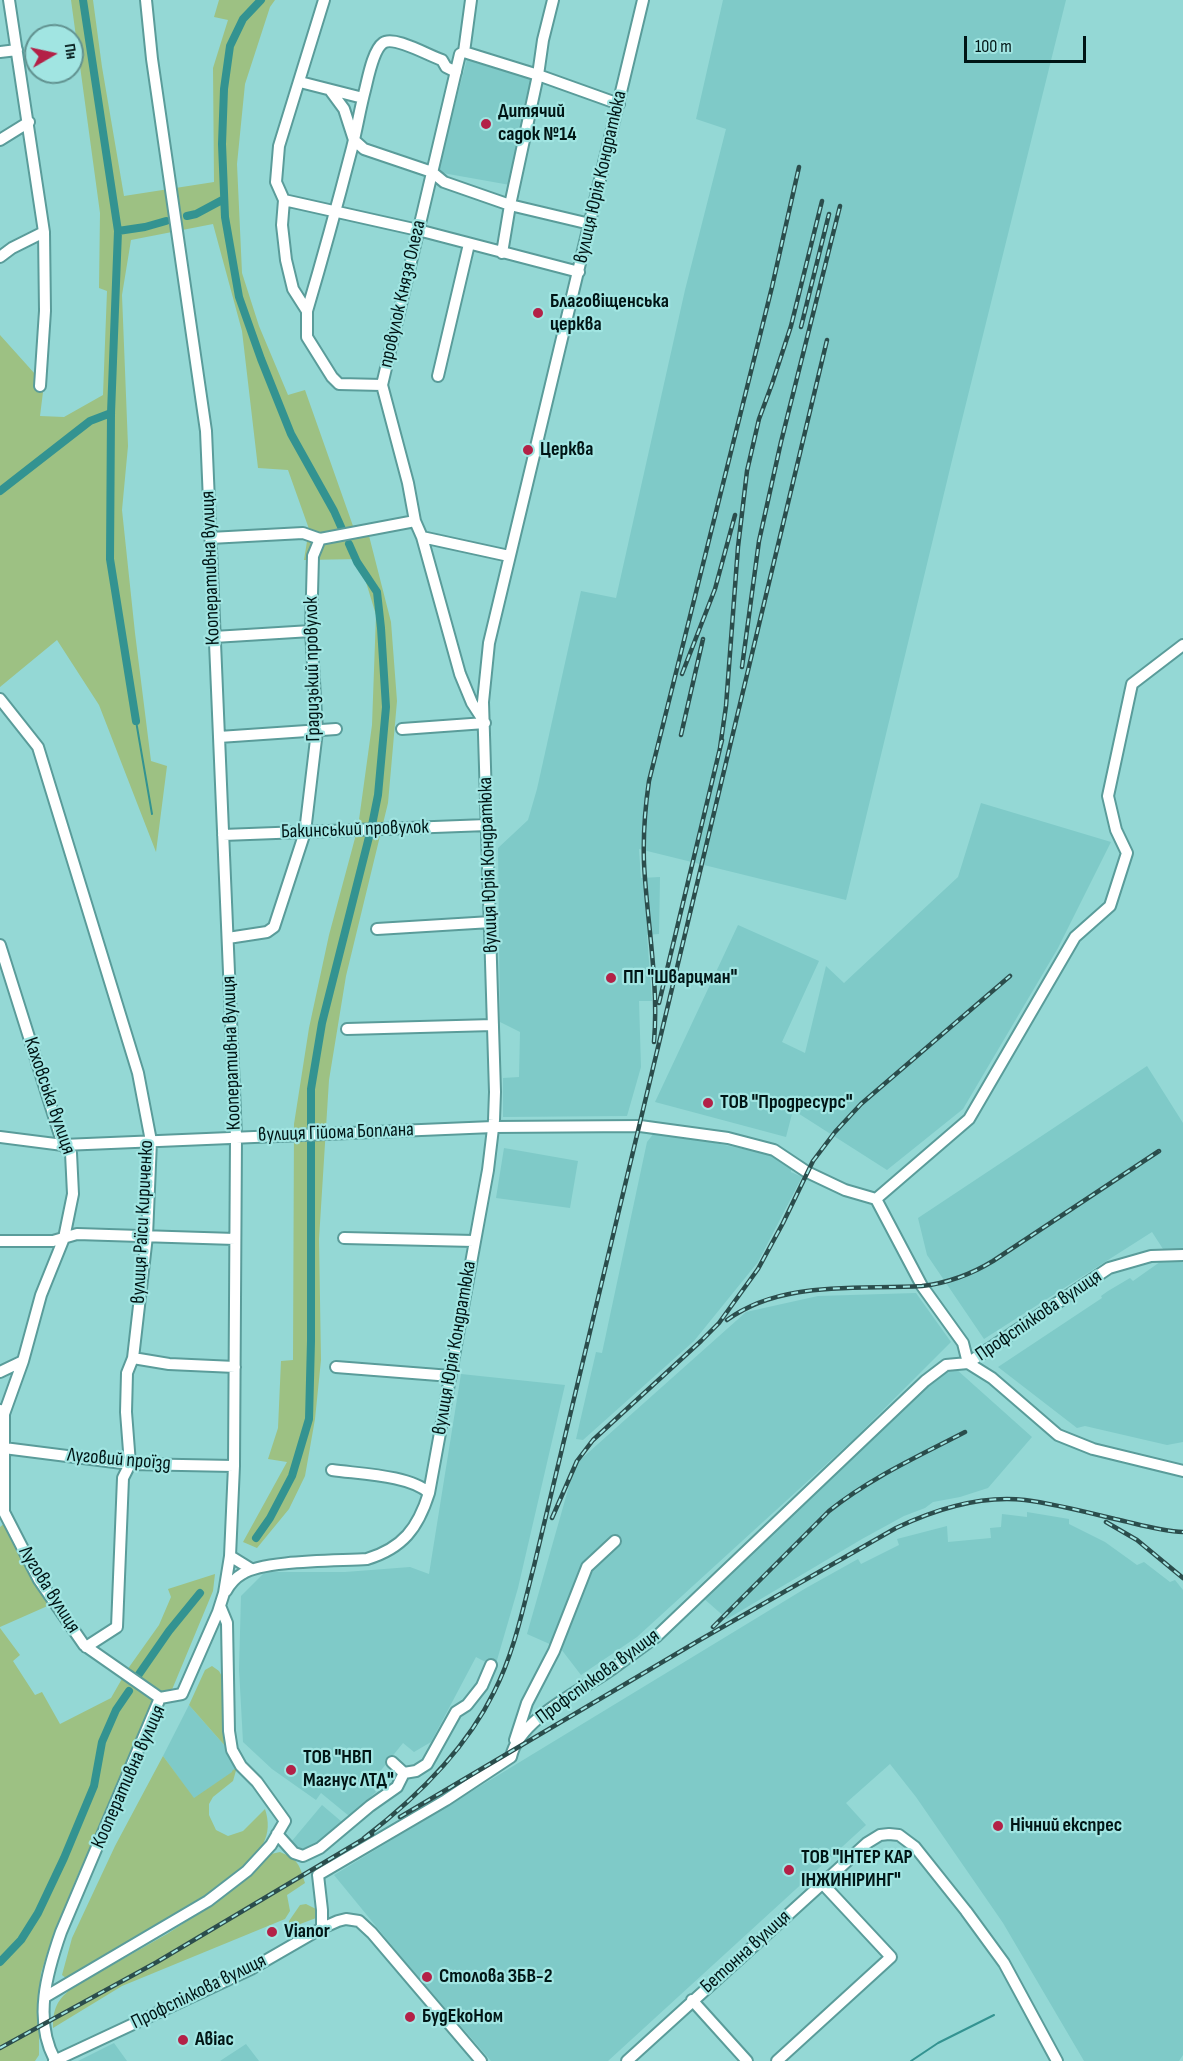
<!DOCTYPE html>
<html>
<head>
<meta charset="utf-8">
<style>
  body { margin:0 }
  #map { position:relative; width:1183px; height:2061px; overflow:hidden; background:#94d8d5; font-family:"Sofia Sans Condensed",sans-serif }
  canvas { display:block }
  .north { position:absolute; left:24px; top:24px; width:60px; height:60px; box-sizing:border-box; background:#a1e5e2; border:2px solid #619290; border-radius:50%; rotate:81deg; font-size:16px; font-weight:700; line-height:24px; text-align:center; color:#001515 }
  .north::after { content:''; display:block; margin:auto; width:21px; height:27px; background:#b32147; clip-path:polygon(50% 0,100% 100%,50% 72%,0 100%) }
  .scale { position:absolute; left:964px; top:36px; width:122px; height:27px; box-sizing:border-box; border:3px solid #001515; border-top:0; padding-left:8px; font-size:18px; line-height:21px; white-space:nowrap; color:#001515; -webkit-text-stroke:4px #a1e5e2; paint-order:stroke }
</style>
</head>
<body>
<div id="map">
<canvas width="1183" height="2061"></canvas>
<div class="north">Пн</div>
<div class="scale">100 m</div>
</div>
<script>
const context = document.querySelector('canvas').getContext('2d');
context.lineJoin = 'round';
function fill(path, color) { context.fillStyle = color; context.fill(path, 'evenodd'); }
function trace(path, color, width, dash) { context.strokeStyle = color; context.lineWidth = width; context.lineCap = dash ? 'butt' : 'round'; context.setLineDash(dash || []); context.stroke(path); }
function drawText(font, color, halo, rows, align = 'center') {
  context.font = font + ' "Sofia Sans Condensed",sans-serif'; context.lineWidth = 4.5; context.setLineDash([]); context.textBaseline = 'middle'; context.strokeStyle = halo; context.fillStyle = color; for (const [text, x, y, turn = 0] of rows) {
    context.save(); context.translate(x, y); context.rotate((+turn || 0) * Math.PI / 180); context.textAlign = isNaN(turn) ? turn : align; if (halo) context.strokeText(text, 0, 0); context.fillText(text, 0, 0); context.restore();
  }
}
fill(new Path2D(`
  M723 0H1066L954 452 846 900 639 849 641 878 660 877 659 934 647 935 652 1001H639L641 1067 627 1116 503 1117V1078L519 1077 520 1032 500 1022 498 848 528 820 537 789 581 591 616 598 685 290 726 129 696 119Z
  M467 59 532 76 510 185 437 172Z
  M981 803 1111 842 1058 948 963 1109 887 1170 793 1110 786 1137 655 1102 738 925 819 961 782 1042 805 1053 826 966 844 983 958 877Z
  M1147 1066 1183 1123V1442L1167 1445 1085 1426 1077 1428 998 1367 1102 1298 1101 1296 1108 1291 1130 1278 1133 1281 1174 1252 1163 1249 1152 1232 984 1339 927 1255 918 1218Z
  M654 1133H666L773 1155 791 1166V1172L802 1177 758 1262 694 1341 583 1440 576 1439 596 1352 602 1353 647 1142Z
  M504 1148 578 1161 570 1208 496 1198Z
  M916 1293 951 1342 855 1438 637 1637 581 1675 561 1649 527 1634 573 1472 580 1460 746 1312 818 1296Z
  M956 1369 1032 1437 988 1488 960 1497 933 1502 925 1508 904 1516 862 1539 727 1619 702 1597 867 1443 875 1438 881 1427 947 1370Z
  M461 1374 565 1385 518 1588 495 1667 476 1657 431 1742 414 1752 403 1743 370 1784 376 1792 349 1816 321 1793 316 1800 272 1769 243 1742 239 1669 241 1596 265 1572H345L410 1567 429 1574Z
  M1027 1512 1069 1519V1524L1105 1542 1137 1565 1144 1562 1170 1582 1175 1580 1183 1590V2055L1179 2061H1084L1003 1923 916 1797 890 1764 846 1803 866 1825 608 2061H491L407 1964 334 1875 806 1588 858 1559 861 1564 899 1545 897 1539 947 1526 948 1542 991 1538 990 1528 1001 1527 1002 1514 1027 1517Z
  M189 1705 226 1747 237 1767 233 1772 194 1799 163 1756Z
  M322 1805 342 1822 312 1848 301 1851 293 1846 291 1842Z
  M114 2043 127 2061H78Z
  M246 2044 259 2061H220Z`), '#7fcac8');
fill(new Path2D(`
  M71 0H93L102 67 124 196 214 182 213 68 228 20 214 17 219 0H275L270 7 245 84 237 164 242 273 259 326 288 395 305 390 353 526 366 524 391 622 397 701 388 803 346 976 329 1080 319 1239 321 1360 315 1419 305 1476 289 1509 257 1548 243 1542 287 1462 268 1459 278 1428 281 1361 293 1360 294 1124 309 1028 329 935 358 827 372 725 376 615 359 559 304 560 309 529 288 470 258 468 242 331 213 224 131 240 122 295 128 446 122 510 135 633 151 761 167 766 156 852 99 705 57 640 0 687V335L44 384 40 416 64 417 103 395 107 291 99 288 100 213Z
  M6 1522 52 1604 0 1627V1527Z
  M215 1574 213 1591 171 1692 79 1872 53 1935 41 1973 39 1994V2055L35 2061H0V1628L20 1655 13 1661 35 1695 42 1692 60 1724 111 1698 127 1670 159 1625 171 1597 168 1589Z
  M212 1666 219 1671 224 1680 226 1747 189 1705 205 1670Z
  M163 1756 194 1798 232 1772V1771L237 1767 233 1781 213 1797 209 1804V1815L216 1830 228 1836 243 1831 265 1809C269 1821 269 1833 263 1844 255 1859 240 1869 227 1880 178 1918 121 1947 67 1979L62 1975 72 1938 115 1846Z
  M280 1852C299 1860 299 1864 305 1883L287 1895 290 1911 285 1919 122 1986 53 2028C53 2008 57 2000 73 1987L167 1934 210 1906 245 1879 271 1854Z
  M306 1904 316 1909V1918L295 1926 289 1924V1921L300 1905Z`), '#9dc183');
trace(new Path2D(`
  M136 721 152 814
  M911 2061 938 2043 994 2015`), '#339391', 2);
trace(new Path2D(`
  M83 0 118 231 111 413 110 559 136 721
  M261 0 243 19 230 46 224 89 222 144 225 217 239 297 261 359 291 434 334 511 342 529
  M187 216 196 214 224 199
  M118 231 145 227 166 221
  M0 491 90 421 111 413
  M349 544 357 562 377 592 381 628 386 707 378 795 372 825
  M311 1128V1089L322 1023 369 837
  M256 1538 270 1518 292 1476 309 1419 311 1341V1142
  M137 1677 169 1631 200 1593
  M0 1962 21 1940 38 1913 64 1858 94 1786 102 1742 116 1710 129 1691`), '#339391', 8);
const minor = new Path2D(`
  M9 0 44 232 45 311 40 386
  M324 0 279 146 276 182 284 200 282 225 286 260 293 289 307 311V337L332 377 339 384 382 385
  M0 52 17 50
  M464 52 538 75 619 104
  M300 82 363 98
  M330 90 344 109 354 140 364 149 432 172 444 182 510 205 590 224
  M0 140 29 122
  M284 200 418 230 579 272
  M502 253 510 205 538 75 543 40 553 0
  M0 257 12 248 44 232
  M307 311C323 257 338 202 352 148 357 128 360 109 365 90 368 78 373 50 383 43 394 35 429 56 442 60L446 67 456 72
  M438 376 469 244
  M422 537 509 556
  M210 538 303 533 320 539 415 521
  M214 637 311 631
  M0 699 38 747 138 1073 151 1141 147 1236 133 1358 127 1373 126 1412 130 1464 123 1478 117 1627 86 1647
  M402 729 485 723 472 703 460 674 422 537 415 521 408 483 382 385 460 54 464 52 471 0
  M219 737 336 729
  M223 835 487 825
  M377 929 491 922
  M228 938 267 932 274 927 305 832 317 731 311 631 313 556 320 539
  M0 945 63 1145 71 1153 73 1194 64 1238 41 1295 23 1361 0 1372
  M347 1029 493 1025
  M0 1137 63 1145 493 1127 640 1126 728 1138 774 1150 807 1172 845 1190 876 1199 922 1286 963 1343 968 1363 992 1378 1058 1435 1093 1449 1183 1471
  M876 1199 969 1119 1075 937 1110 906 1127 853 1116 830 1108 796 1132 684 1183 645
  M344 1238 474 1241
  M0 1241H53L77 1234 235 1239
  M133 1358 169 1364 235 1367
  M336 1367 451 1376
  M0 1410 4 1414V1512L39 1580 84 1645 160 1698
  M4 1414 23 1361
  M4 1448 130 1464 234 1466
  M332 1470C359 1474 410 1475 429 1493
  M230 1556 251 1569
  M226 1591C230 1584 235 1578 242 1574 263 1560 338 1561 367 1559 403 1548 418 1528 429 1493L488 1170 494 1120 495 1092 483 702 489 643 643 0
  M515 1740 527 1703 554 1651 587 1567 615 1541
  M404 1773 416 1771 427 1764 456 1712 467 1705 482 1686 491 1665
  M277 1834 294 1853 303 1856 320 1848 370 1806 397 1787 404 1773 392 1762
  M322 1928V1910L318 1875 446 1800 511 1757C519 1719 581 1691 612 1669 627 1658 642 1647 657 1636L925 1381 946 1365 968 1363 1109 1268 1151 1256 1183 1255
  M45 1997 208 1901 247 1871 271 1845 285 1821 257 1782 241 1766 232 1750 229 1731 227 1623 220 1606
  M692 2000 747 2061
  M55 2060C33 2020 47 1972 61 1932L160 1698 182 1694 218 1612 224 1593 230 1556 234 1466 236 1137 206 431 152 59 146 0
  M54 2061 251 1969 322 1928 338 1921 346 1919 359 1921 372 1933 481 2061
  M627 2061 867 1843 880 1835 889 1834 899 1835 915 1847 966 1911 1004 1963 1057 2061
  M777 2061 891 1957 822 1883`);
trace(minor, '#5a9c9a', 14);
trace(minor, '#fff', 10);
const rail = new Path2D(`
  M801 327 829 214
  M742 667 759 541 781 442 840 206
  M682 674 715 589 735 515
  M681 735 703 639
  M720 748 726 706 738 547 747 471 759 419 772 384 791 326 822 201
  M659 1003 722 740
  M654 1042C659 983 647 923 644 863 643 836 645 808 649 781L772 287 799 167
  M727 1320C782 1280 856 1290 922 1286 948 1283 970 1275 993 1261L1159 1151
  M552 1518 577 1461 593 1440 701 1341 719 1323 758 1269 783 1223 813 1161 835 1132 861 1104 1010 976
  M1106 1522 1137 1540 1183 1578
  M713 1627 829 1511C870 1478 919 1456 965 1432
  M400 1817 698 1641 896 1528C936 1509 980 1495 1025 1500 1055 1504 1086 1512 1115 1519 1138 1524 1160 1531 1183 1532
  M364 1838C415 1799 465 1751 494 1692 514 1653 523 1608 534 1566L827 340
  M0 2048 157 1962 372 1834`);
trace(rail, '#2b4d4c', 4.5);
trace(rail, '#a1e5e2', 2, [7]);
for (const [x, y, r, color] of [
  [486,124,6,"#b32147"],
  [538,313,6,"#b32147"],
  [528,450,6,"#b32147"],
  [611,978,6,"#b32147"],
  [708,1103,6,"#b32147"],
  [291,1770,6,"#b32147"],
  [998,1826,6,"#b32147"],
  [789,1870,6,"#b32147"],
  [272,1932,6,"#b32147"],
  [427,1977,6,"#b32147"],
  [410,2017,6,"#b32147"],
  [183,2040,6,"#b32147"]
]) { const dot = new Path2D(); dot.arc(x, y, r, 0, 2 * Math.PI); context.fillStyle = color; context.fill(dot); trace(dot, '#a1e5e2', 2); }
drawText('bold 20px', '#001515', '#a1e5e2', [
  ["Дитячий",498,112],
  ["садок №14",498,135],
  ["Благовіщенська",550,302],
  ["церква",550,325],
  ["Церква",540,450],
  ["ПП \"Шварцман\"",623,978],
  ["ТОВ \"Продресурс\"",720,1103],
  ["ТОВ \"НВП",303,1758],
  ["Магнус ЛТД\"",303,1781],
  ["Нічний експрес",1010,1826],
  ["ТОВ \"ІНТЕР КАР",801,1858],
  ["ІНЖИНІРИНГ\"",801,1881],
  ["Vianor",284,1932],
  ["Столова ЗБВ-2",439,1977],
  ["БудЕкоНом",422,2017],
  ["Авіас",195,2040]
], 'left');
drawText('20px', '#001515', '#a1e5e2', [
  ["вулиця Юрія Кондратюка",601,177,-77],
  ["провулок Князя Олега",403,294,-77],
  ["Кооперативна вулиця",211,568,-92],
  ["Градизький провулок",313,669,-91],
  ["Бакинський провулок",355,830,-2],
  ["вулиця Юрія Кондратюка",489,865,-92],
  ["Кооперативна вулиця",232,1053,-92],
  ["Каховська вулиця",49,1096,71],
  ["вулиця Гійома Боплана",336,1133,-2],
  ["вулиця Раїси Кириченко",143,1222,-87],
  ["Профспілкова вулиця",1039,1316,-34],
  ["вулиця Юрія Кондратюка",455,1348,-80],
  ["Луговий проїзд",119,1460,5],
  ["Лугова вулиця",49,1590,58],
  ["Профспілкова вулиця",598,1677,-36],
  ["Кооперативна вулиця",129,1777,-66],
  ["Бетонна вулиця",746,1952,-42],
  ["Профспілкова вулиця",199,1992,-26]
]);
</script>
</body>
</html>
